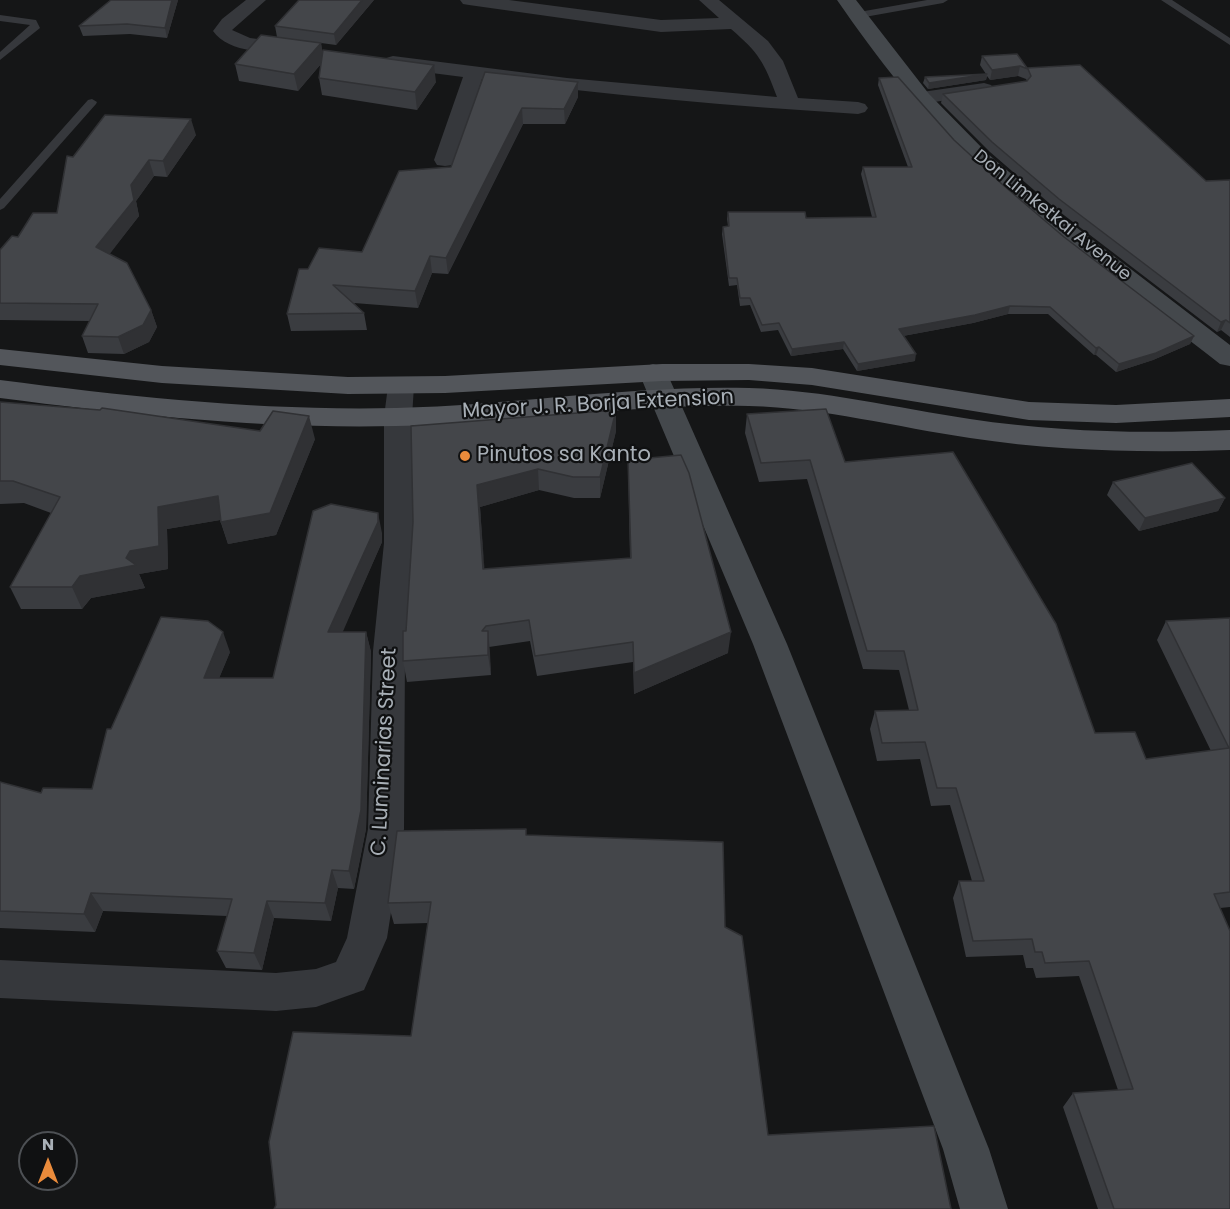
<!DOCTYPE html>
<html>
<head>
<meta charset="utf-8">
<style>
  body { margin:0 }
  #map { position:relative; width:1230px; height:1209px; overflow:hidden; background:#151617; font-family:Poppins,sans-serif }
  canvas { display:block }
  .north { position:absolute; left:18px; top:1131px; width:60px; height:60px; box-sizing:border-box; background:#101112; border:2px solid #4d5054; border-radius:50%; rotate:0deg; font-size:16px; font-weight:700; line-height:24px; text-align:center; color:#a8afb6 }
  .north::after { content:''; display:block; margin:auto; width:21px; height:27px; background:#ea8b3b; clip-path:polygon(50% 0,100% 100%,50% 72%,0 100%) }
</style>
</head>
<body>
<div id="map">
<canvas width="1230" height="1209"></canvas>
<div class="north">N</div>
</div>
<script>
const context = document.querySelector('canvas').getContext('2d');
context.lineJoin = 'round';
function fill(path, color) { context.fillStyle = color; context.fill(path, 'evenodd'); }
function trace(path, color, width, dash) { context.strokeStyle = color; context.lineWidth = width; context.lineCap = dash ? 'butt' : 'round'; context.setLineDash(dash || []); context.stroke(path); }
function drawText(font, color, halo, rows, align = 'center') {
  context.font = font + ' Poppins,sans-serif'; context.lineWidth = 4.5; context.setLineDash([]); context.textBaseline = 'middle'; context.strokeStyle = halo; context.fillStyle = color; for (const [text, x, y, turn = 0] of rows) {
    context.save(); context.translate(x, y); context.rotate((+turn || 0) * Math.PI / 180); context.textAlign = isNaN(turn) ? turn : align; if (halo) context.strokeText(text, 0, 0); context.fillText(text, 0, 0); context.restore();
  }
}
fill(new Path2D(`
  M927 0H948L943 3 859 18 854 15 859 12Z
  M1161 0H1172L1230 38V45Z
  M0 15 36 20 40 28 0 60V52L30 25 0 21Z
  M92 99 97 102 96 104 4 208 0 210V199L88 100Z`), '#36383c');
fill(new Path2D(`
  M246 0H266L232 30 250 38 303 45 305 49 303 53 296 55C271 52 229 54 213 31L222 19Z
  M460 0H509L661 20 719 18 699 0H719L768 41 783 61 798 98 858 102 865 104 868 108 865 112 858 114C732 106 607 95 482 79L456 160 453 165 445 166 437 165 434 160 463 77 393 68 386 66 383 62 386 58 393 56 567 78 777 97C764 62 759 53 731 29L661 32 469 5 463 4Z
  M984 83 991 85 994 89 991 93 922 104 915 102 912 98 915 94 922 92Z
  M401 378 410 380 414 386 412 417 414 543 405 651 404 829 387 938 364 990 316 1007 276 1011 0 998V960L276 973 316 969 336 962 347 938 368 829 373 651 384 543V417L388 386 392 380Z`), '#36383c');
fill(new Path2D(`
  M837 0H856L929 94 988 154 1055 211 1230 345V366L1220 364C1137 299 1050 237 973 164 922 116 877 58 837 0Z
  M653 364 663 367 667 373 787 644 989 1149 1008 1209H960L943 1149 753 644 639 373 643 367Z`), '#44484c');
fill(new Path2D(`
  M0 349 162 366 348 377 445 376 662 364H749L812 368 1029 402 1116 405 1230 399V417L1116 423 1029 420 812 385 749 380 662 381 445 393 348 394 162 383 0 365Z
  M0 380C131 397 263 411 396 408 514 405 631 385 749 388 824 390 896 408 970 419 1056 432 1143 434 1230 430V450C1143 453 1056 451 970 438 896 427 824 408 749 406 631 403 514 424 396 426 263 429 131 415 0 398Z`), '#53565b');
fill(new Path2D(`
  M111 0H178L167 38 130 34 83 36 79 26Z
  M374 0 336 45 321 43 322 52 436 82 417 110 322 95 319 78 321 64 298 91 239 81 235 64 277 37 275 26Z
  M982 56 1027 68 1206 181 1230 180V337L1221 330 1217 332 1056 209 990 152 941 103 943 94 1027 81 1026 79 1018 76 990 80 987 76 986 80 928 89 923 83 925 77 986 74 980 65Z
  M485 72 578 97 565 124H523L448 274 432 273 418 308 354 303 364 313 367 330 291 331 287 314 308 269 362 252 451 167Z
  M879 78 954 140 1003 185 1064 237 1194 336 1190 344 1153 360 1116 372 1096 355H1094L1048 314H1008L973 323 903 336 915 361 857 371 843 349 791 356 778 330 761 332 750 305 740 306 737 285 729 286 722 234 723 227 728 226 727 219 728 212 806 218 872 217 861 174 863 167H908L878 85Z
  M196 135 167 177 154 176 136 201 139 216 109 254 151 310 157 327 149 342 124 354 88 353 82 336 90 321 0 320V250L57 213 73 157Z
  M0 402 260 431 315 439 276 535 228 544 220 520 167 529 168 569 139 574 145 588 91 598 82 609H21L10 587 51 513 24 503 0 504Z
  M616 410V431L600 498H574L539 490 480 507 484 569 630 559 628 460 728 653 634 694 633 662 537 676 530 641 489 647 491 675 407 682 403 661 406 631 413 522Z
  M747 414 845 462 1095 733 1146 759 1211 751 1157 640 1166 621 1230 618V907L1220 908 1230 1209H1098L1063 1107 1073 1093 1118 1090 1079 976 1036 978 1033 968H1026L1023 955 966 957 953 898 959 881H972L950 805 931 806 920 759 877 761 870 729 875 711 909 710 899 670 863 669 807 479 759 482 745 433Z
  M1113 482 1225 498 1218 511 1139 531 1107 495Z
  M382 533V542L342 632H366L371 652 366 829 354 889 338 888 331 921 274 918 262 970 226 968 217 951 227 916 103 911 95 932 0 928V782L41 793 92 789 111 729 230 652 219 678H273Z
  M527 835 725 927 768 1135 951 1209 411 1036 428 923 394 924 388 903Z`), '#3a3c40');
fill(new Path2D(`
  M172 0H178L167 38 165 28Z
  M362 0H374L336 45 334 34Z
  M321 43 324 60 298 91 294 74Z
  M434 65 436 82 417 110 415 92Z
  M1020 66 1018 76 990 80 992 70Z
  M987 74 986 80 928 89 929 83Z
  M578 82V97L565 124 564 109Z
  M522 108 523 124 448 274 446 258Z
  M191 119 196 135 167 177 163 161Z
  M149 160 154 176 136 201 139 216 102 264 96 247 131 185Z
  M430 256 432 273 418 308 415 291Z
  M1010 306 1008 314 973 323 897 337 899 329Z
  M151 310 157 327 149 342 124 354 118 337Z
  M1226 320 1221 330 1217 332 1221 322Z
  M1194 336 1190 344 1153 360 1116 372 1119 364Z
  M844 342 843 349 791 356 792 349Z
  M1099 347 1096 355H1094L1096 348Z
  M916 354 915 361 857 371 858 364Z
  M616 410V431L600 498V477Z
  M309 416 315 439 276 535 228 544 221 522Z
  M538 469 539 490 480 507 486 590 477 485Z
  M218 496 226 519 167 529 168 569 139 574 145 588 91 598 82 609 72 587 80 576 126 558 158 507Z
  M1225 498 1218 511 1139 531 1145 518Z
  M378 513 382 533V542L334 652 328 632Z
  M488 631 490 652 491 675 488 655Z
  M223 632 230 652 211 698 204 678Z
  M366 632 371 652 366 829 354 889 349 871Z
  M731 632 728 653 634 694V673Z
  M332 870 338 888 331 921 325 903Z
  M91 893 103 911 95 932 84 914Z
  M267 901 274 918 262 970 254 953Z`), '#303134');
const building = new Path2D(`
  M111 0H172L165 28 127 24 79 26Z
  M299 0H362L334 34 275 26Z
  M261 35 321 43 294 74 235 64Z
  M323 50 434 65 415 92 319 78Z
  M1017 54 1027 68 1080 65 1206 181 1230 180V323L1226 320 1221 322 1059 199 992 142 943 94 1027 81 1031 76 1028 69 1020 66 992 70 982 56Z
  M485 72 578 82 564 109 522 108 446 258 430 256 415 291 333 285 364 313 287 314 299 269H308L319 248 362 252 399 171 451 167Z
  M987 74 929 83 925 77Z
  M898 77 954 140 1003 185 1064 237 1194 336 1156 353 1119 364 1099 347 1096 348 1050 307 1010 306 975 315 899 329 916 354 858 364 844 342 792 349 779 323 762 325 750 298H740L737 278H729L723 227 729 226 728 212H805L806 218 876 217 863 167H912L879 78Z
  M105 115 191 119 163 161 149 160 131 185 134 200 96 247 127 263 151 310 143 325 118 337 82 336 98 304 0 303V250L12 236 18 237 33 213H57L67 156 73 157Z
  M0 402 100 410 102 408 260 431 273 411 309 416 270 513 221 522 218 496 158 507 159 546 130 551 126 558 136 565 80 576 72 587H10L60 497 13 481H0Z
  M826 409 845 462 953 452 1056 624 1095 733 1135 732 1146 759 1229 748 1166 621 1230 618V892L1214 894 1230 931V1209H1114L1073 1093 1133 1089 1089 961 1045 963 1042 952H1035L1032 939 973 941 959 881H984L956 788H937L925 742 882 743 875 711 918 710 904 651H867L810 460 761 463 747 414Z
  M616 410 600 477H573L538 469 477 485 483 569 631 558 628 460 681 455 689 473 731 632 634 673 633 642 535 656 529 620 486 626 482 631H488V655L403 661V631H406L413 522 411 426Z
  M1192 463 1225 498 1145 518 1113 482Z
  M331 504 378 513V522L328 632H366L361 810 349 871 332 870 325 903 267 901 254 953 217 951 232 899 91 893 84 914 0 911V782L41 793 43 788 92 789 107 729H111L161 617 208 621 223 632 204 678H273L313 511Z
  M526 829V835L723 842 725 927 742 936 768 1135 934 1126 951 1209H274L276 1205 269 1142 293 1032 411 1036 431 902 388 903 397 831Z`);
fill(building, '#44464a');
trace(building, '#303134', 1.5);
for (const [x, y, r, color] of [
  [465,456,6,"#ea8b3b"]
]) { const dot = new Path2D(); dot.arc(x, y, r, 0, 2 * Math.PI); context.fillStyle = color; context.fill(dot); trace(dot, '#101112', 2); }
drawText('18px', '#a8afb6', '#101112', [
  ["Don Limketkai Avenue",1052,216,39]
]);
drawText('21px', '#a8afb6', '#101112', [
  ["Mayor J. R. Borja Extension",598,405,-3],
  ["C. Luminarias Street",385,752,-87]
]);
drawText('21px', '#a8afb6', '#101112', [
  ["Pinutos sa Kanto",477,456]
], 'left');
</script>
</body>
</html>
